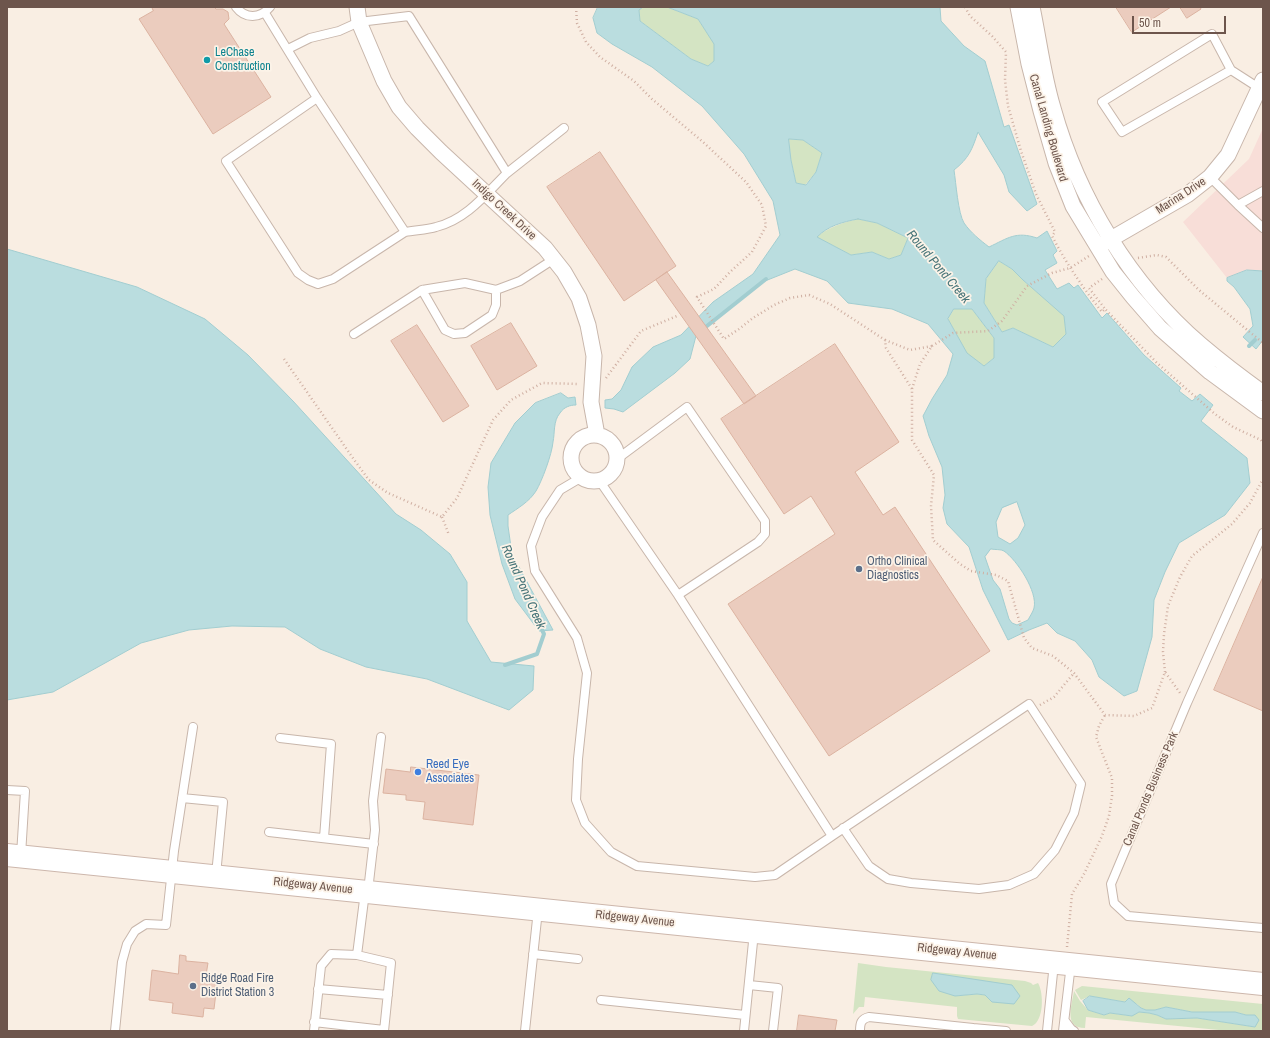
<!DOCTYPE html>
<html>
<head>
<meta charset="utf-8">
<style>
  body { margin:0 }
  #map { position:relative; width:1270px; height:1038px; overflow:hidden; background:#f9eee3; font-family:"Archivo Narrow",sans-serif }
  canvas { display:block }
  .frame { position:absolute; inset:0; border:8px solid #6d554c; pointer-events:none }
  .scale { position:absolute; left:1132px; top:16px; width:94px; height:18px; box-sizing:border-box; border:2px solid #6d554c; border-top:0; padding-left:5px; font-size:12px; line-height:14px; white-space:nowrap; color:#6d554c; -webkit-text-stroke:3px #fcf3e8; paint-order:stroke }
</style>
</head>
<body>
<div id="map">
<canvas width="1270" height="1038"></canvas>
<div class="frame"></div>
<div class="scale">50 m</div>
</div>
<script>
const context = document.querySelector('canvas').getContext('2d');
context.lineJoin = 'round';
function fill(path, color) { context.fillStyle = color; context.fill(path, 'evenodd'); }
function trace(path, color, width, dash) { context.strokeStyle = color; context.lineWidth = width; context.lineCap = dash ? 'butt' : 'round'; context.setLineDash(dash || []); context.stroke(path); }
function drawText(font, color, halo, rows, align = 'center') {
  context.font = font + ' "Archivo Narrow",sans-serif'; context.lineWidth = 3.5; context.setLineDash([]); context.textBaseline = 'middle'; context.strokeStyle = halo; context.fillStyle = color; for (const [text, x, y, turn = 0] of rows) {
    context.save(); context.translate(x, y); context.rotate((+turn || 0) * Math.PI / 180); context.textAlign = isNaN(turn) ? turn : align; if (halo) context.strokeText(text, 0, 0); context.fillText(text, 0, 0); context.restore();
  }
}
fill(new Path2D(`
  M1263 128V271L1247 270 1227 278 1183 222 1249 159Z`), '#f8ded8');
fill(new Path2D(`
  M643 7H667L698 19 714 43V61L708 66 691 59 640 21 639 10Z
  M789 139 803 140 822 153 816 172 805 185 796 183 791 160Z
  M858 219 877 223 908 238 901 255 889 259 872 252 851 255 816 237C830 227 841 223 858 219Z
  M999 261 1012 269 1023 280 1065 316 1066 334 1053 347 1013 328 1002 332 984 303 986 279Z
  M954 309H972L994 338V358L984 366 967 354 948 319Z
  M858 963 886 967 1025 981 1031 983 1033 985 1038 983C1044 993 1044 1021 1032 1026L958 1019 957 1016V1007L865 997 864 1007H859L853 1014ZM1012 985 993 1002 985 995 977 994 955 996Z
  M1082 986 1263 1004V1031H1229L1086 1017 1085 1028C1063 1028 1072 1005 1074 991L1080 1001 1088 1010 1104 1015 1110 1013 1131 1016 1139 1012 1149 1013 1157 1015 1166 1019 1197 1018 1255 1027V1015H1246L1235 1012H1192L1166 1007 1155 1010H1146L1141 1008 1137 1004 1090 996 1081 1000 1075 990Z`), '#d4e4c3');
const water = new Path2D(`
  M598 7H643L639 10 640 21 691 59 708 66 714 61V44L698 19 667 7H940L941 21 964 46 985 61 1004 127 1009 125 1037 204 1027 211 1009 192 1004 175 978 132C972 150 969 158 954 170 956 183 958 213 964 223 971 233 980 240 989 247 1008 238 1016 231 1037 238L1047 231 1057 251 1053 255 1057 263 1045 270 1057 289 1069 283 1074 288 1078 285 1102 318 1107 313 1144 355 1181 388 1179 391 1192 401 1200 394 1213 405 1201 421 1247 458 1250 483 1225 515 1179 543 1165 572 1154 600 1152 637 1137 691 1124 696 1099 677 1092 660 1075 641 1057 633 1047 623 1029 630 1008 640 983 590 969 547 947 524 943 508 945 495 942 467 929 436 923 416 932 399 947 375 953 354 928 324 892 309 848 303 827 281 795 269 760 283 697 332 690 359 675 373 623 412 614 409 605 408V400L612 399 621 390 632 367 653 347 681 335 713 302 753 274 780 235 773 201 744 154 702 106 652 67 612 44 597 33 593 18ZM789 139 803 140 822 153 816 172 806 185 796 183 791 160ZM858 219 877 223 908 238 901 255 889 259 872 252 851 255 817 237C828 226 842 222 858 219ZM999 261 1012 269 1023 280 1064 316 1066 334 1053 347 1013 328 1002 332 984 303 986 279ZM954 309H972L994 338V358L984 366 967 353 948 319ZM1017 502 1025 525 1018 538 1010 544 998 537 996 522 1002 508ZM991 549C995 550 1001 549 1004 551 1017 560 1038 592 1034 608 1033 612 1030 616 1028 620L1017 625 1012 623 1009 619 1000 589 993 580 985 557Z
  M7 249 137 287 205 319 248 355 293 401 396 514 421 530 450 554 467 582V621L491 662 534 666 533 690 509 710 427 679 366 667 320 649 285 627 232 626 189 630 141 643 53 692 7 700Z
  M1247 270 1263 271V340L1256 349 1243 337 1253 326 1250 309 1234 287 1227 281V278Z
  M561 393 568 398 575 397 576 405C570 405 564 407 560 413 553 421 555 433 553 442 552 454 542 481 536 491 529 502 518 508 508 515V526L512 554 553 630 539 631 515 599 502 564 490 515 488 487 491 463 515 423 535 403Z
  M933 973 1012 985 1020 996 1014 1004 992 1002 985 995 977 994 955 996 939 991 931 980Z
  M1090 996 1125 1002 1129 998 1141 1008 1146 1010H1155L1166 1007 1192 1012H1235L1246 1015H1255L1259 1020 1255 1027 1197 1018 1166 1019 1157 1015 1149 1013 1139 1012 1132 1016 1110 1013 1104 1015 1088 1010 1083 1001Z`);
fill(water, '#badddf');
trace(water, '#a2cdd0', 1);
trace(new Path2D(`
  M702 330 766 279
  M1249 346 1255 340
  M505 665 537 654 544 634 540 626`), '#a2cdd0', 4);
const building = new Path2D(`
  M152 7H214L216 9H223L228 12 229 19 224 24 271 97 213 134 139 19 153 11Z
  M1116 7H1171L1132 32Z
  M1180 7H1200L1201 9 1187 18Z
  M600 152 676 266 624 301 547 187Z
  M667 272 756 396 744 404 656 280Z
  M511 323 537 366 497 390 471 346Z
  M417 325 469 406 443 422 391 341Z
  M835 344 899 442 855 472 883 515 895 507 990 651 829 756 728 604 835 534 811 496 784 514 721 419Z
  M1263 577V711L1214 690Z
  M411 767 479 775 473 825 423 819 425 802 406 800V795L383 793 386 769 410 772Z
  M180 955 186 956V961L208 963 206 975 218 976 214 1009 204 1008 203 1017 172 1013 173 1003 149 1000 152 970 178 974Z
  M799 1015 837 1020 835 1031H797Z`);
fill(building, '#ebccbe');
trace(building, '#dbb2a0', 1);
const lane = new Path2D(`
  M236 7C245 19 260 19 270 7
  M265 13 317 98 405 232C415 230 427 230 436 227 466 220 486 194 507 173
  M288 49 310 38 339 31 359 22 409 16 507 173 564 128
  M1231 70 1122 132 1102 102 1212 34 1231 70 1259 88
  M317 98 226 161 298 273 308 280 318 284 333 279 405 232
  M1210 177 1238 205 1263 191
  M1238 205 1263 228
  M496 290 520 281 554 259
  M354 334 422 290 445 330 454 334 465 333 492 315 496 305V290L465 283 422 290
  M617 459 687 407 765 521V534L758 542 678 595
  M582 477 560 490 542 517 531 546 535 571 577 638 587 673 578 759 576 800 585 823 611 852 637 866 755 877 775 875 832 836
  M599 480 678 595 832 836 1029 704 1081 784 1074 813 1055 850 1034 874 1009 885 979 889 911 883 888 879 869 866 843 828
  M1263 533 1187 703 1111 884 1114 903 1128 916 1263 928
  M280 738 331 744 324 838
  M7 790 25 791 21 855
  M182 798 223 802 216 875
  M269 832 374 844
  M368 891 375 830 373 801 381 737
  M533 954 578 959
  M357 955 365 892
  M749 985 778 988 773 1031
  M318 989 388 995
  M601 1000 745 1015
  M1065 1021 1071 1029 1074 1031
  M314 1022 384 1030
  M973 1028 1006 1031
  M115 1031 122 962 127 944 135 931 146 924 166 925 174 851 193 727
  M314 1031 321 966 331 954 357 955 391 963 384 1031
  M525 1031 538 910
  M744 1031 754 932
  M860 1031C860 1023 861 1019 869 1017L973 1028 972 1031
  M1047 1031 1054 963
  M1063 1031 1071 964`);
const street = new Path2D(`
  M357 7 359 22 384 81 399 107 417 128 441 152 545 248 564 272 579 298 588 325 594 356 591 402 597 435
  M1018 7 1029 64 1041 111 1056 163 1073 206 1113 272 1133 297 1160 328 1210 372 1263 411
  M1032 7C1039 40 1043 75 1053 108 1078 198 1130 284 1201 345 1221 362 1242 378 1263 393
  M1104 243 1187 195 1210 177 1228 155 1263 80
  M571 458a23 23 0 1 1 46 0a23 23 0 1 1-46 0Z`);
const secondary = new Path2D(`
  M7 855 1263 984`);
trace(lane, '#c8b6ab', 10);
trace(street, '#c8b6ab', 17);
trace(secondary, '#cdb7ac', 24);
trace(new Path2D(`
  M576 7 577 23 586 42 600 57 634 81 652 99 703 142 746 182 762 205 766 226 752 252 730 272 714 289 697 297 724 339 739 329 753 318 774 305 790 298 809 295 830 304 885 340 886 348 912 389V440L934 475 931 506 933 540 960 564 971 571 996 575 1008 581 1024 638 1032 648 1053 656 1074 673 1105 715 1134 716 1152 708 1165 672 1180 693
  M965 7 970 16 992 36 1006 52 1005 80 1008 106 1021 151 1036 194 1055 232 1052 236C1066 263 1083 288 1102 312L1105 309 1132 337 1157 363 1215 414 1233 427 1261 440 1263 443
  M1138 258 1157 255 1166 257 1199 290 1263 343
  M1102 279 1089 288 1105 309
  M885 340 910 350 932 346 920 364 912 389
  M932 346 953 333 988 331 1002 321 1027 286 1052 273 1070 268 1089 256
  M284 359 355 461 369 480 388 493 442 517 457 498 493 420 511 400 542 383 579 384
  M606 378 641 331 677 316
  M442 517 449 535
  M1165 672 1163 652 1164 634 1168 606 1180 577 1192 556 1232 524 1250 503 1263 479
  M1040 705 1054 697 1074 673
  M1067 947 1072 894 1084 874 1102 836 1109 816 1112 796V778L1096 737 1099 726 1105 715`), '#cfafa2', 2.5, [1, 3]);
trace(lane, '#fff', 8);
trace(street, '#fff', 15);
trace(secondary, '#fff', 22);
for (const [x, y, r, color] of [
  [207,60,4,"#0f9aa8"],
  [859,569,4,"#5c6f8a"],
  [418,772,4,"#3f7fe0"],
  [193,986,4,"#5c6f8a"]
]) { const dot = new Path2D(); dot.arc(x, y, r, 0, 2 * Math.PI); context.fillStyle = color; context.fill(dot); trace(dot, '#fcf3e8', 1.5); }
drawText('12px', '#0d838f', '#fcf3e8', [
  ["LeChase",215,53],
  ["Construction",215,67]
], 'left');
drawText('12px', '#6d554c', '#fcf3e8', [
  ["Canal Landing Boulevard",1048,128,74],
  ["Marina Drive",1181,196,-33],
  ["Indigo Creek Drive",504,210,43],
  ["Canal Ponds Business Park",1151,789,-67],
  ["Ridgeway Avenue",313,886,6],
  ["Ridgeway Avenue",635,919,6],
  ["Ridgeway Avenue",957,952,6]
]);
drawText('12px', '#4e5e75', '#fcf3e8', [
  ["Ortho Clinical",867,562],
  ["Diagnostics",867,576],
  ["Ridge Road Fire",201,979],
  ["District Station 3",201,993]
], 'left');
drawText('12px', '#366cbe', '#fcf3e8', [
  ["Reed Eye",426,765],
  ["Associates",426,779]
], 'left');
drawText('italic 13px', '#467478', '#fcf3e8', [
  ["Round Pond Creek",938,267,50],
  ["Round Pond Creek",523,587,66]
]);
</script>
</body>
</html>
